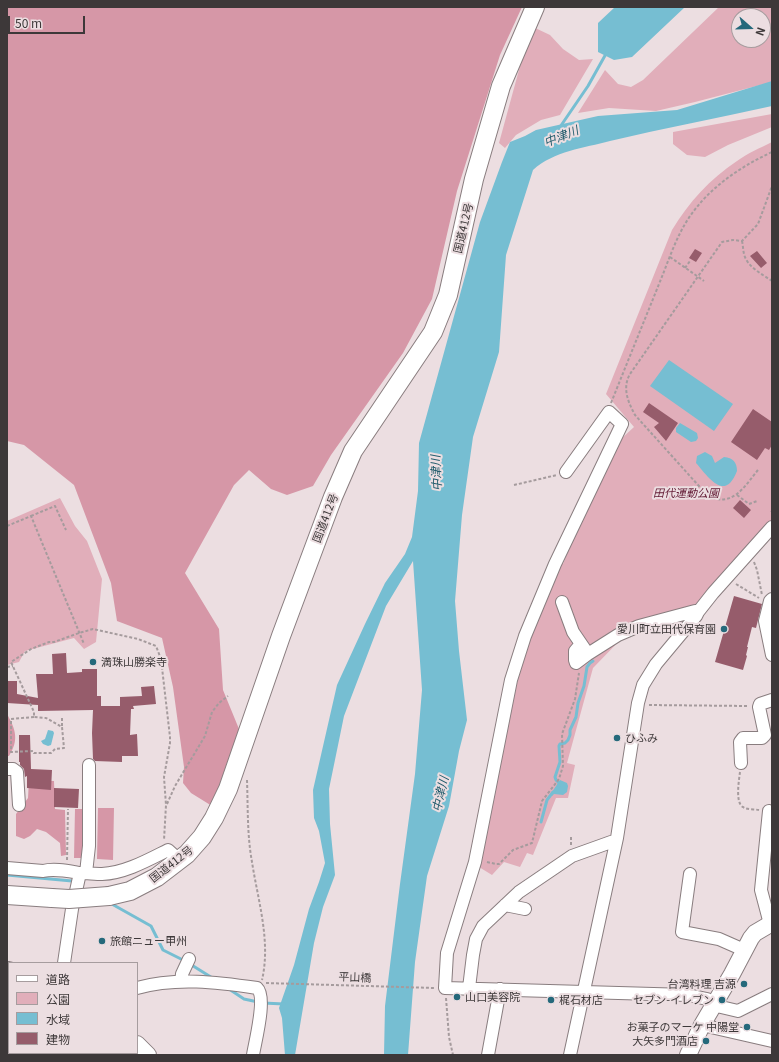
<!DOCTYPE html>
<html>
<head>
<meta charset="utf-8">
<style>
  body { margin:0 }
  #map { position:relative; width:779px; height:1062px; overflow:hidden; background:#ecdee1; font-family:Georgia,"Noto Sans JP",serif }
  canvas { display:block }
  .frame { position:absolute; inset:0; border:8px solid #3d3839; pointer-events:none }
  .legend { position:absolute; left:8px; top:962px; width:130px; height:92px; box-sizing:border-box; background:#ecdee1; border:1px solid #a69c9e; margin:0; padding:5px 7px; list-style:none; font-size:12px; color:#3d3839 }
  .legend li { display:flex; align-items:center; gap:8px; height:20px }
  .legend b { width:20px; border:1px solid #a69c9e }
  .north { position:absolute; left:731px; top:8px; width:40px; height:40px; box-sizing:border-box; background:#ecdee1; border:1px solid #a69c9e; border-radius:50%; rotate:110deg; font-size:11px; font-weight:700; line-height:16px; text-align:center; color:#3d3839 }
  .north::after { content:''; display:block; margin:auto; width:14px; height:18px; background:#25697b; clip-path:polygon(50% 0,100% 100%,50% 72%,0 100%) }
  .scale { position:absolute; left:8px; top:16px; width:77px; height:18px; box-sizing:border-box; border:2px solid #3d3839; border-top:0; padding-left:5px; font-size:12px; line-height:14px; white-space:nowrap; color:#3d3839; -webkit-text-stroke:3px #ecdee1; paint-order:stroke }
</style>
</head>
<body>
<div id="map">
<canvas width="779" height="1062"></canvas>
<div class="frame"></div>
<ul class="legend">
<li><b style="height:5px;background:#fff"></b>道路</li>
<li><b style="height:11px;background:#e1aeba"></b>公園</li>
<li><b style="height:11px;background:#76bed2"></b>水域</li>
<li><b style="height:11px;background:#965c6b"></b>建物</li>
</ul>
<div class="north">N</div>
<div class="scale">50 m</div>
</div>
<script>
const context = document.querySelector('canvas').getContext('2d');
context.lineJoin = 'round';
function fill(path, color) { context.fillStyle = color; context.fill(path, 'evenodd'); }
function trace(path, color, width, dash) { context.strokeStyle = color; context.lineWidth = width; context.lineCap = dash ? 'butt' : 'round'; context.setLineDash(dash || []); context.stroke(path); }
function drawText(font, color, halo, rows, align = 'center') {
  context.font = font + ' Georgia,"Noto Sans JP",serif'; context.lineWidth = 4; context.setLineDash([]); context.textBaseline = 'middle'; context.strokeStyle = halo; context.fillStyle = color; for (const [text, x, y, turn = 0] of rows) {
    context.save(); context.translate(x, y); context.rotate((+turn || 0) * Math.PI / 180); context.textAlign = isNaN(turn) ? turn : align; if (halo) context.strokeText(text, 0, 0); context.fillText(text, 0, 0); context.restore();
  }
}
fill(new Path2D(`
  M719 7H772V82L695 102 656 111 609 108 578 113 605 70 618 84 631 87 643 80ZM739 16H763V40H739Z
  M531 26 550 35 563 49 579 60 593 59 560 115 541 120 516 135 505 148 499 143Z
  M772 114V127L728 145 705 157 687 155 673 144V132Z
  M772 142V520L696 607 624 636 593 668 567 763 575 765 568 798H556L533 855 527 853 520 867 504 862 492 875 479 867 521 664 532 631 560 563 563 564 587 504 620 440 634 427 606 394 672 230C689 202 710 179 737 161 748 153 760 148 772 142Z
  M60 498 75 526 87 541 102 579 96 642 84 649 74 638 25 651 19 662 7 665V521Z`), '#e1aeba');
fill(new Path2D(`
  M7 7H522L500 55 457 191 432 299 403 353 331 455 313 486 287 495 271 489 249 470 234 485 185 573 219 629 223 690 239 729 212 806 191 793 183 783 184 767 173 687 162 638 117 621 111 583 74 485 24 445 7 441Z
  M7 714C16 730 19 740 9 756H7Z
  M29 780 54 781 55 809 65 810 66 855 61 856 60 843 46 832 37 829 30 836 24 839 16 836V814L28 798Z
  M98 808H114L113 860 97 859Z
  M75 809H91L90 858H74Z`), '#d697a7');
fill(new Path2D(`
  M615 7H685L632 57 614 60 598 52V23Z
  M772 81V106C718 118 664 128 610 141 584 148 554 151 533 170L506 255 499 352 473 437 462 515 455 601 459 651 467 720 459 751 449 806 427 876 415 962 408 1055H384L385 1006 400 884 415 774 422 690 413 561 386 606 344 716 329 789 330 824 335 875 323 907 314 943 295 1055H285L282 1018 279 1008 294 965 309 909 319 882 325 863 319 831 314 818 313 790 337 685 365 624 385 583 405 554 412 537 418 491 419 443 480 222 502 162 510 142 525 136 536 130 598 116 677 110Z
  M669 360 733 404 714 431 650 386Z
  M680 423 697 433 698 438 696 441 691 442 676 432V428Z
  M705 452 712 456 715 463 724 457C733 458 737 462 737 471 725 502 709 478 696 463L697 456Z
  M48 730 53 731 54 733 51 745 48 746 43 744 41 741 45 739Z
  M560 780 567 783 568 786 567 792 563 795 554 794 552 796 550 795Z`), '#76bed2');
trace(new Path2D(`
  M560 127 588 86 607 52
  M559 786V783L556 780 555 777 560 762 559 746 560 744 565 743 568 740 570 735V730L576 717 578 703 584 686 587 667 590 663 593 661
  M541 822 547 800 553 792
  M7 875 72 881 74 882
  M110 903 151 926 163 950 185 961
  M190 964 214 979
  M229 989 244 999 258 1002
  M263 1003 284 1004`), '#76bed2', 3);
fill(new Path2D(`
  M695 249 702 253 696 262 689 258Z
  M757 251 767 263 761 268 750 256Z
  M649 403 678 423 666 441 654 427 659 423 643 412Z
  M753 409 772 422V445L769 450 765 448 757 460 731 442Z
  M740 500 751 510 744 518 733 508Z
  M734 596 762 604 756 628 752 627 747 647H748L746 655 747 656 743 670 715 662Z
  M66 653 67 673 82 672V669H97V696H101V706H120V697L142 696 141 687 154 686 156 704 133 706 134 709H131L130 735 137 734 138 756H122V762L95 761 93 759 92 733 93 710 38 711V705L7 703V681H17V694L38 698 36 674H53L52 654Z
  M19 735H30L31 769 52 770 51 790 27 788V776L25 777 24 769 20 765V762H19Z
  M54 788 79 789 78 808 54 807Z`), '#965c6b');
const minor = new Path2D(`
  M566 472 609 412 622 424 555 564 525 636 511 680 475 862 447 953 445 988 688 995 707 999 721 1007 738 1011 772 994
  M772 599 770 601 765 621 772 655
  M562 602 573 632 588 654 618 635 639 626 695 611 698 612
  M581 644 575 651V660L576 663 588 654
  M741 763 740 742 743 738H762L765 735 759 707 760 704 772 700
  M7 769H13L17 772 19 805
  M769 811 761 890 770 924
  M7 868 43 871C54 868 68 871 80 873
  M86 873 89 846V765
  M690 874 682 932 719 939 744 950
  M505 905 525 909
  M64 963 72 909 80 873C87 873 95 874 102 874 125 873 148 860 168 850L179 860
  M181 981 182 974 189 959
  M137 988C176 977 217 982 257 988 267 997 255 1042 253 1055
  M469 988 473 955 476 939 483 926 519 892 572 856 611 842 616 841
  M702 1025 772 1041
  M40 1055V1053
  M488 1055 500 989
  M570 1055 617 838 638 703 643 685 656 664 696 616 698 612 713 593 772 527`);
const major = new Path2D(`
  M7 970H9
  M137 1044 148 1055
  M688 1055 702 1025 732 974 751 938 755 933 772 923`);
const highway = new Path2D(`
  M7 895 52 898
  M109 896 130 891 157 877 187 854 202 837 214 818 228 789 281 636 333 497 353 451 433 332 448 295 474 179 501 86 535 7`);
trace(minor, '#897d7f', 14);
trace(major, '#897d7f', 18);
trace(highway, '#897d7f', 20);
trace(new Path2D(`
  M742 241C743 245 743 250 744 254 747 267 762 274 772 281
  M670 257 704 281
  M685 268 690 261
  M611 403C627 363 643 324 659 284 669 260 677 233 693 212 713 185 742 166 772 152
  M758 470C744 487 732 509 707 495L635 415C628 402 622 388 630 374L722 242 733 240 742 241 758 224 772 186
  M514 485 557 475
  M737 495 749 504 757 501
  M771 512 772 511
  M31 516 55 506 66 530
  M7 526 31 516 84 644
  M754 562 757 570 762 595
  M736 584 759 598
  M7 667 13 666
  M649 705 748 706
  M34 717 11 719V752L33 751 34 753H51L55 749 64 748 62 727 46 718 34 717V712L11 662 31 649 49 642H54L79 633 93 629 138 639 156 646 161 659 170 737V743L164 777 166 805 164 840
  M62 718V727
  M740 772C739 780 735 803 743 807 747 810 754 809 759 810
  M247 780C248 807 247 835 252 862 258 901 271 941 262 980
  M167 804 175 786 205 736 212 712 219 703 228 696
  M571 837V846
  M67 860 68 809
  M487 862 496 864H499L513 850 532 843 542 801 559 779 563 766 562 734 575 699 579 673
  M266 983 435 988
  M446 998 449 1037 453 1055`), '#a59b9d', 2, [3, 2]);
trace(minor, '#fff', 12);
trace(major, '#fff', 16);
trace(highway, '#fff', 18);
const highwayBridge = new Path2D(`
  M52 898 69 899 109 896`);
trace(highwayBridge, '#897d7f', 20, []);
trace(highwayBridge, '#fff', 18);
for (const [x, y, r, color] of [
  [724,629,4,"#25697b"],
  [93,662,4,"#25697b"],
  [617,738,4,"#25697b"],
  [102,941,4,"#25697b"],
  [744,984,4,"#25697b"],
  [457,997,4,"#25697b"],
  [551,1000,4,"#25697b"],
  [722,1000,4,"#25697b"],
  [747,1027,4,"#25697b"],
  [706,1041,4,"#25697b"]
]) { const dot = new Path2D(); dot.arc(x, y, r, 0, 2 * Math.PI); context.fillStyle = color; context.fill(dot); trace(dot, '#ecdee1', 1.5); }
drawText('11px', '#3d3839', '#ecdee1', [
  ["国道412号",463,228,-77],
  ["国道412号",325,518,-69],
  ["国道412号",171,864,-38],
  ["平山橋",355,977,2]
]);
drawText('italic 11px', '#611832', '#ecdee1', [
  ["田代運動公園",686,493]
]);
drawText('11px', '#3d3839', '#ecdee1', [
  ["愛川町立田代保育園",716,629],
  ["満珠山勝楽寺",101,662,"left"],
  ["ひふみ",625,738,"left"],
  ["旅館ニュー甲州",110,941,"left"],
  ["台湾料理 吉源",736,984],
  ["山口美容院",465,997,"left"],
  ["梶石材店",559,1000,"left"],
  ["セブン-イレブン",714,1000],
  ["お菓子のマーケ 中陽堂",739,1027],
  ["大矢多門酒店",698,1041]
], 'right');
drawText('italic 12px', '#225c6c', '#ecdee1', [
  ["中津川",561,136,-22],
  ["中津川",436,473,-93],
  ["中津川",440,794,-77]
]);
</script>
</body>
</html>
